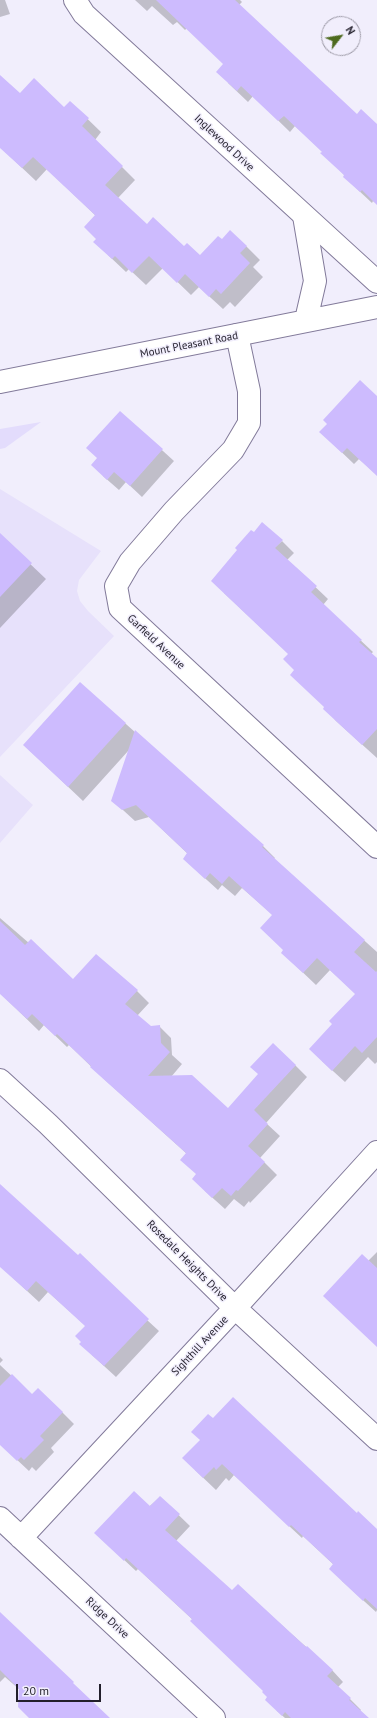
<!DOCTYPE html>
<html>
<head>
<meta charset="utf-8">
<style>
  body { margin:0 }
  #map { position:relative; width:377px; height:1718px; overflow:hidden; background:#f1eefc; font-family:"PT Sans",sans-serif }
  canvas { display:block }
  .north { position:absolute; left:321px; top:16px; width:40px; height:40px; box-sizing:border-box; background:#f1eefc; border:1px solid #9e9ba8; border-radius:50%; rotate:59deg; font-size:11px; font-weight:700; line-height:16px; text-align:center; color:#221f2b }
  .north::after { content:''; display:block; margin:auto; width:14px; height:18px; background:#4d6a1e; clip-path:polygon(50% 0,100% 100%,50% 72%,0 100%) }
  .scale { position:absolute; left:16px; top:1684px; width:85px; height:18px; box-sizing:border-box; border:2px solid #221f2b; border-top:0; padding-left:5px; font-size:12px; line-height:14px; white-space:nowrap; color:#221f2b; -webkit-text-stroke:3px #f1eefc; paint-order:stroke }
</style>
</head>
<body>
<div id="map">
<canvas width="377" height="1718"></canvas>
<div class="north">N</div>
<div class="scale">20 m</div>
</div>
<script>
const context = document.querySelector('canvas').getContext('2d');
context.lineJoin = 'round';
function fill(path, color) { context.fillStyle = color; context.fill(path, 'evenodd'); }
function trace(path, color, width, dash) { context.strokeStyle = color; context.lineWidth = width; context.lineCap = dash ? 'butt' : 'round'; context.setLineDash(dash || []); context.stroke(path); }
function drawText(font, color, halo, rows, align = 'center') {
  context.font = font + ' "PT Sans",sans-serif'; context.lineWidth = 3; context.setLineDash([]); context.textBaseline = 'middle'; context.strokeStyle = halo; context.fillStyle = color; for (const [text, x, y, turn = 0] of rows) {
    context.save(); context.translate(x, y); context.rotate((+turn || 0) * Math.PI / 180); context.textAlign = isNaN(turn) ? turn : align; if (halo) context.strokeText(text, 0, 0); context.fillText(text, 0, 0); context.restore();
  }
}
fill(new Path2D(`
  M0 489 101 551 79 580 77 591 80 601 88 611 114 636 0 757Z
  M0 775 33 805 0 843Z`), '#e7e1fb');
fill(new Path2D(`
  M41 422 5 448 0 449V429Z`), '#e3dcfc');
fill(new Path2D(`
  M0 0H5L10 14 0 17Z
  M135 0H240L242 2 239 5 357 115 377 125V204L373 201 372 203 356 188 323 152 295 126 290 132 253 96 248 102 228 83 224 64 187 28 185 30 177 22 173 25 152 6 147 11Z
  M0 94 20 95 64 108 70 102 101 132 95 140 135 180 118 198 147 225 200 256 222 241 246 246 260 260 253 267 263 277 235 307 230 302 223 309 199 287 191 295 163 268 146 285 129 269 126 272 108 255 97 239 96 216 47 169 36 181 0 147Z
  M377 397V475L359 459 354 464 332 443Z
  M120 412 174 461 142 497 126 482 119 490 103 476 98 458Z
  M282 541 294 553 287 560 328 599 323 605 373 652 371 654 377 660V758L336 721 296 671 289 654 224 593Z
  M7 542 46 579 0 628V548Z
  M81 684 263 846 275 858 274 859 377 952V1062L375 1064 368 1057 345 1082 322 1061 334 1024 356 994 330 970 316 985 295 965 284 951 273 915 242 888 235 896 222 885 218 890 197 871 188 854 149 817 135 821 112 800 129 750 83 801 24 745Z
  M0 918 73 981 137 991 149 1003 137 1016 151 1027 159 1026 171 1038 172 1055 182 1064 171 1077 228 1109 295 1065 307 1077 266 1123 280 1136 260 1158 277 1175 250 1203 249 1201 244 1207 234 1199 225 1209 205 1191 187 1154 104 1079 69 1045 67 1047 44 1025 39 1031 0 993Z
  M0 1185 159 1331 116 1377 92 1355 86 1326 48 1292 39 1302 0 1266Z
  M377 1252V1347L368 1261Z
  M0 1357 3 1360 0 1363Z
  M0 1365 32 1395 62 1412 74 1424 51 1448 54 1452 36 1471 32 1467 29 1471 0 1444Z
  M201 1440 357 1514 377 1530V1610L376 1612 342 1581 334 1565 303 1536 302 1538 234 1475 229 1481 226 1478 216 1490 195 1470Z
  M160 1497 190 1526 176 1541 232 1591 238 1586 332 1670 343 1682 338 1687 361 1710 360 1711 367 1718H285L277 1711 264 1691 193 1620 138 1569 136 1571 107 1544Z
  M0 1618 109 1718H30L20 1690 5 1677 0 1682Z`), '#0003');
fill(new Path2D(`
  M156 0H235L357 114 361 109 377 124V205L362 190 360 192 343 177 344 175 320 153 322 152 284 116 278 121 241 86 237 91 216 72 223 64Z
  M0 75 20 93 34 78 64 107 70 101 89 118 82 126 123 166 105 185 147 224 153 217 184 246 187 243 200 255 218 236 222 239 230 230 247 246 240 253 250 263 221 294 216 289 209 297 185 274 177 283 149 256 132 273 115 256 112 259 93 242 96 239 84 227 95 215 33 157 22 168 0 148Z
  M360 380 377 396V476L347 448 342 453 319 432 327 424 323 420Z
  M120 411 163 449 130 486 114 472 107 480 91 465 97 458 86 448Z
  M262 522 283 540 275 548 317 586 311 592 362 640 359 642 377 658V729L362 745 323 709 324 707 290 675 294 670 283 659 288 654 211 581 237 550 235 548 251 530 254 532Z
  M0 533 32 563 0 597Z
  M80 682 126 723 68 787 23 745Z
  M135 730 264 845 262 847 365 940 354 952 376 972 377 971V1037L362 1053 355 1046 332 1071 309 1049 332 1024 329 1021 355 994 317 958 303 973 281 953 283 950 260 928 272 915 229 876 222 884 210 873 205 879 183 859 187 853 136 805 122 810 111 801Z
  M0 921 25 945 31 939 73 979 96 954 138 990 125 1004 151 1026 160 1025 161 1043 170 1052 148 1076 192 1075 228 1108 258 1074 250 1067 273 1043 296 1065 254 1110 268 1124 248 1146 265 1162 238 1191 236 1190 231 1196 222 1188 212 1198 192 1179 196 1174 180 1160 186 1153 90 1067 91 1066 57 1034 55 1036 32 1014 27 1019 0 994Z
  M0 1184 78 1255 80 1253 149 1319 104 1366 79 1344 81 1342 75 1336 85 1326 36 1281 27 1291 0 1267Z
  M362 1254 377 1268V1347L323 1296Z
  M12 1374 32 1394 38 1388 63 1412 40 1436 44 1440 24 1460 21 1457 17 1461 0 1445V1386Z
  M233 1397 357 1513 358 1511 377 1529V1609L365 1598 363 1601 329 1569 333 1564 291 1525 289 1527 222 1464 216 1470 214 1467 203 1478 182 1458 200 1440 191 1432 208 1414 213 1418Z
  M134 1491 150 1506 160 1496 180 1514 165 1530 232 1590 238 1584 306 1647 307 1646 333 1670 327 1676 351 1698 349 1700 369 1718H291L285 1712 282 1716 265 1700 267 1697 262 1692 263 1691 190 1621 192 1619 126 1558 124 1561 94 1533Z
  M0 1612 74 1682 73 1683 110 1718H29L18 1707 19 1689 0 1670Z`), '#cdbbfe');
const street = new Path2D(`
  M75 0 84 14 377 282
  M237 335 249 391V423L233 450 174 511 130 562 116 586 120 608 377 847
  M0 1080 48 1124 235 1308 377 1439
  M0 1518 214 1718
  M21 1538 235 1308 377 1152`);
const secondary = new Path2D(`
  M304 216 315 281 306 320
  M0 382 377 307`);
trace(street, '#827a9a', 24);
trace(secondary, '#827a9a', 24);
trace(street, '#fff', 22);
trace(secondary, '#fff', 22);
drawText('11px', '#221f2b', '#f1eefc', [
  ["Inglewood Drive",224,143,43],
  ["Mount Pleasant Road",189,345,-11],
  ["Garfield Avenue",156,642,43],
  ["Rosedale Heights Drive",187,1261,45],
  ["Sighthill Avenue",200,1346,-47],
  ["Ridge Drive",107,1618,43]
]);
</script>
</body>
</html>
